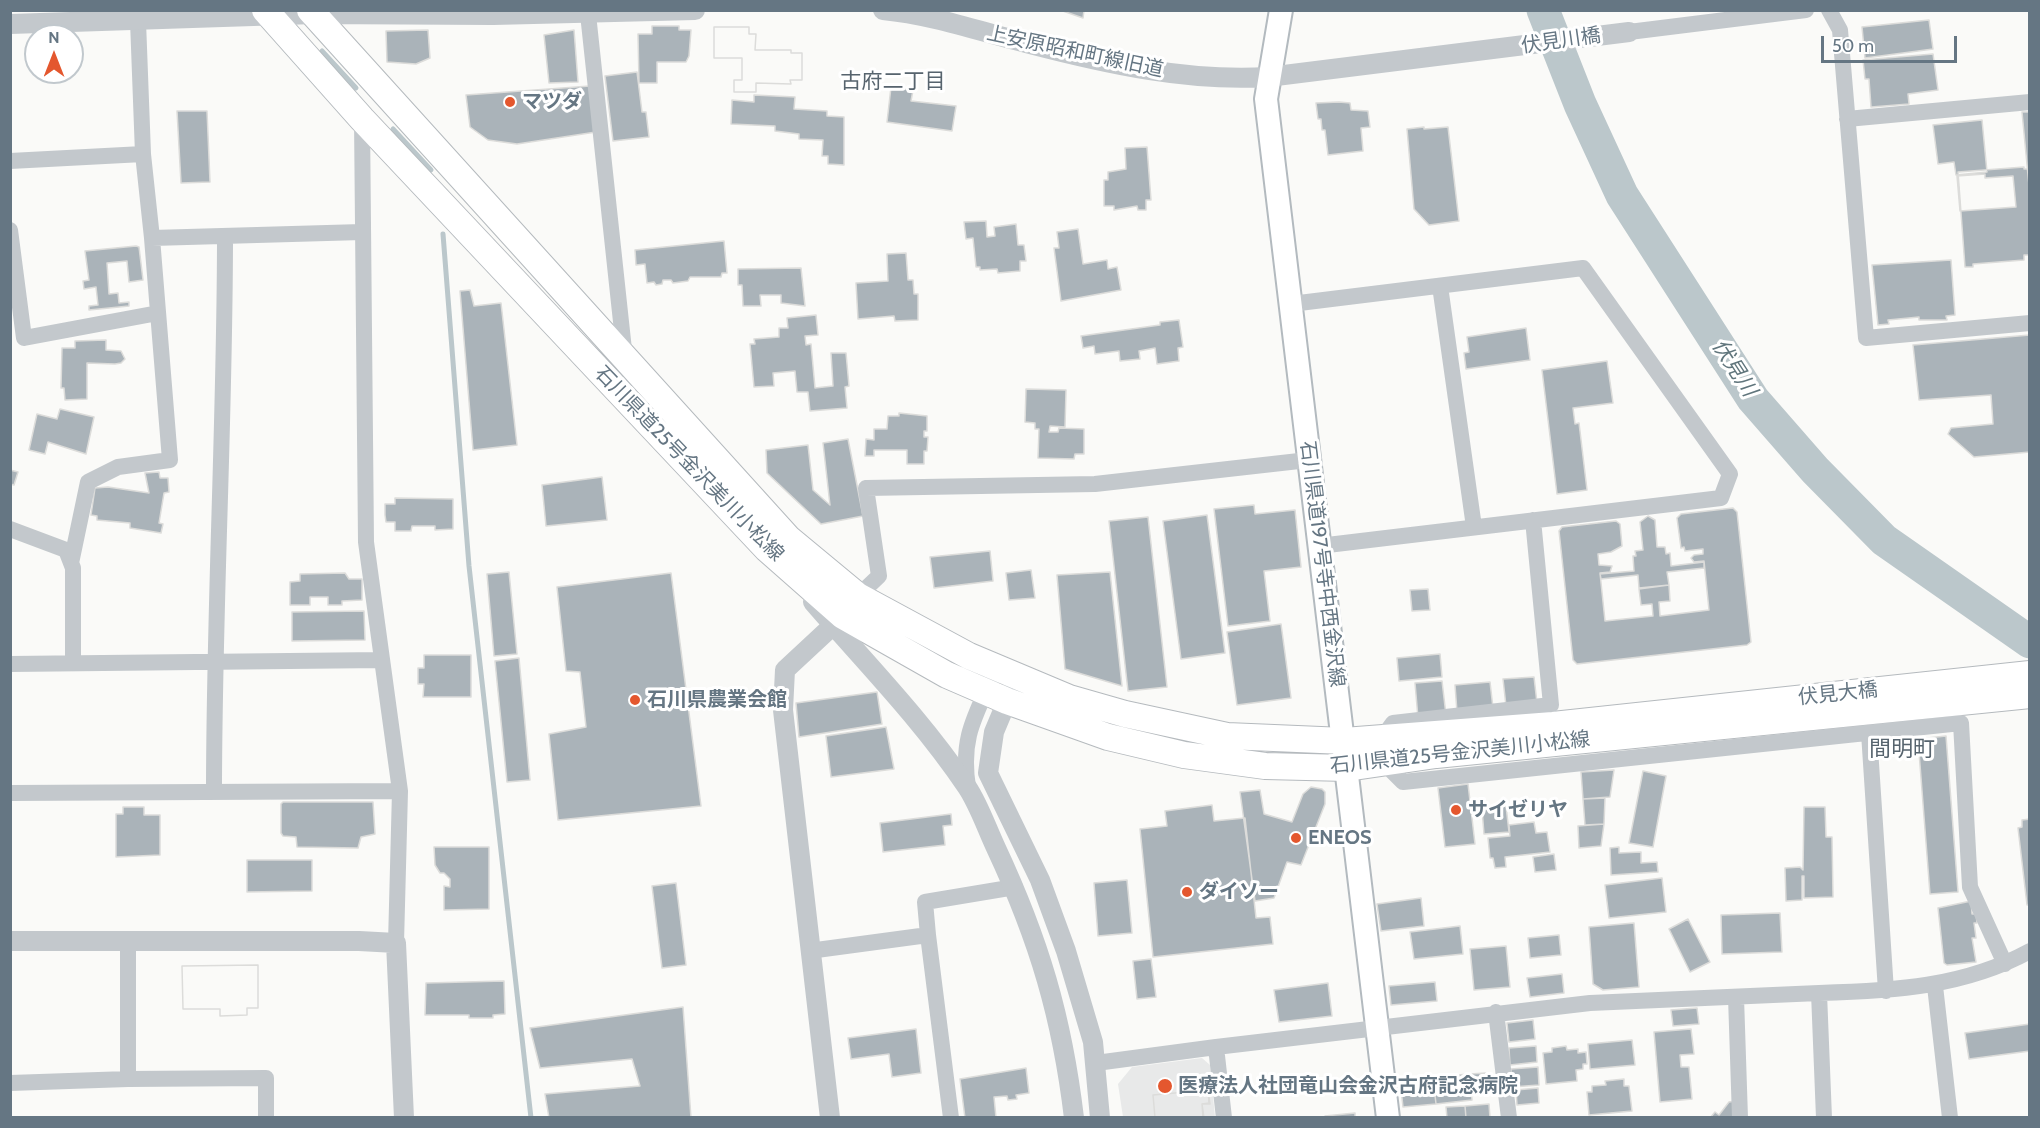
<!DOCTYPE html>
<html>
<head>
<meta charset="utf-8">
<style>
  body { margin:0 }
  #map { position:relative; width:2040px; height:1128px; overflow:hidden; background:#fafaf8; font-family:Cabin,sans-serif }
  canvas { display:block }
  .frame { position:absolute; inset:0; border:12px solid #657683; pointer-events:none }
  .north { position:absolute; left:24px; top:24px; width:60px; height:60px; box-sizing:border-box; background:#fff; border:2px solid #c1c8cd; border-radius:50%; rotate:0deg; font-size:16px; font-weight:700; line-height:24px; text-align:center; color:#657683 }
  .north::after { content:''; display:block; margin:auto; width:21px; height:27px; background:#e4572e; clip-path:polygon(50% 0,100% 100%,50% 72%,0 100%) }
  .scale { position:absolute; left:1821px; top:36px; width:136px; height:27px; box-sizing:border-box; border:3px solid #657683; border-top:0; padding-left:8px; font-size:18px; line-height:21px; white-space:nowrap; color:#657683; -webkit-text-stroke:4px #fff; paint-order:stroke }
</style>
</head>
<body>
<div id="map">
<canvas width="2040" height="1128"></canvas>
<div class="frame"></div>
<div class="north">N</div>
<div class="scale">50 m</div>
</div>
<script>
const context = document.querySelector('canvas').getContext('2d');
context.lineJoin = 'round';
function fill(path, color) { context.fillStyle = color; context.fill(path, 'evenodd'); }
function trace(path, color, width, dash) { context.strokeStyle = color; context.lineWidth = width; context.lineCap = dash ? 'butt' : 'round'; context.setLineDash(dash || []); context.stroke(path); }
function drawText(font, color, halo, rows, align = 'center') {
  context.font = font + ' Cabin,"Noto Sans JP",sans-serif'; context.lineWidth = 6; context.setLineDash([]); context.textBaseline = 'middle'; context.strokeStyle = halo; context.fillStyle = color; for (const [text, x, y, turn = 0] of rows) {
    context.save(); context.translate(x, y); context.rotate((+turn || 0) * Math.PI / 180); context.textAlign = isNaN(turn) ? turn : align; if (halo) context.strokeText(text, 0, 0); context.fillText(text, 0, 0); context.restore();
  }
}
fill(new Path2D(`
  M1202 1058 1210 1065 1215 1117H1123L1118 1084 1132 1067Z`), '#e8e9e9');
trace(new Path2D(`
  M322 51 356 88
  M393 129 431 170
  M443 234 469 566 531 1118`), '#bbc7cb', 5);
trace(new Path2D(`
  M1543 10 1580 104 1622 195 1753 399 1815 470 1884 540 2030 642`), '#bbc7cb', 33);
const building = new Path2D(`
  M1060 10H1084L1083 18Z
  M1929 20 1933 49 1865 58 1862 27Z
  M652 26H679V30H691L689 56 686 62H657V83H639L638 34H652Z
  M714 27H749V34H756L755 50H791V53H802V80H790L791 84 756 83V92H734V80H742V58H714Z
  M714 27H749V34H756L755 50H791V53H802V80H790L791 84 756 83V92H734V80H742V58H714Z
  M428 30 430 58 416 64 387 62 386 31Z
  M574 30 578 82 549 83 544 35Z
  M1933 54 1938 90 1908 94 1909 104 1871 107 1869 79H1865L1863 60Z
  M637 72 642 112H646L649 137 613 141 605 76Z
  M590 86 596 132 517 144 488 140 470 127 466 95Z
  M891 87 913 90 911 101 956 106 952 131 887 122Z
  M754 95 795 97 794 109 827 111V116L844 117V165L828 164V156H822L823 140 799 139V134L775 131V126L731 124 732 100 754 102Z
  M1339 102 1350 103 1351 110 1368 111 1370 127 1361 128 1363 151 1328 155 1325 130H1322L1321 119H1318L1316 103Z
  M177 111H207L210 182 181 183Z
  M2022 112H2030V196Z
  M1982 120 1987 172 1956 175 1954 162 1938 164 1933 125Z
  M1424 127V129L1448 127 1459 221 1429 225 1414 209 1407 129Z
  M1147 147 1151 200H1146V210H1138L1137 206 1114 210V206H1104V180H1108V172L1126 169 1125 148Z
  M2024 167V169H2030V255H2024V260L1973 264V267H1965L1958 172Z
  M1985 174V178L2013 176 2016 207 1960 211 1957 176Z
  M986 221 987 237 995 236 994 227 1016 224 1018 245H1024L1026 261H1020V271L998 273 997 269 980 270V267H976L973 238 966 239 964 222Z
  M1078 229 1083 264 1107 260 1108 269 1117 267 1121 290 1061 301 1054 248H1059L1057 232Z
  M724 241 727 273H722L721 277H690L688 281 673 283 671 280H663L662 284 656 285 654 282 647 283 645 264 636 265 635 250Z
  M136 246 139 247 143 280 129 282 127 261 107 263 109 294 118 293 119 303 129 302V306L89 310V306L98 305 96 287 84 289 83 281 89 280 85 251Z
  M906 253 908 280H913L914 294H918V320L895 321 894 316 858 319 856 283 888 281 887 254Z
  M1951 260 1955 315 1946 316 1947 320H1919V317L1888 320 1889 324 1878 325 1872 265Z
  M801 268 805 306 781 303V295H760L761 306H743L742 285H738V269Z
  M470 290 474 306 501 303 517 445 473 450 460 291Z
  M816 315 818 335 805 336 806 345 811 344 815 388 833 386 831 353H846L849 386 845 387 847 408 810 411 808 392H797L795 371 773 373 774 386 754 387 750 344H755L754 339 779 337V328H788L787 318Z
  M1179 320 1183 347 1178 348 1179 361 1157 364 1155 348 1139 351 1140 359 1120 361 1119 351 1095 354 1094 346 1083 348 1081 336 1160 325V322Z
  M1526 328 1530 360 1466 369 1464 353 1469 352 1467 337Z
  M2030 335V452L1974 457 1948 434 1951 428 1993 424 1991 395 1919 400 1913 345Z
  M106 340V350L121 351 125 359 121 363 115 364 87 363V399L65 400 64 388H61L62 348H75V341Z
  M1607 361 1613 403 1573 408 1575 424 1579 423 1587 490 1557 494 1542 370Z
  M1026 389 1066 390 1065 427 1050 426 1049 432H1058L1059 428 1084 429V454H1075L1074 459 1038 458 1039 429H1035V423L1025 422Z
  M60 409 94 417 86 454 48 442 45 454 29 450 37 414 57 419Z
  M899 413 927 416V431H924V437H928L927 451H924V464H907V450H874V456H865L866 439 874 440V429H887L888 416H899Z
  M848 439 863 516 821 524 767 473 766 450 808 445 813 490 830 505 823 443Z
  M10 470 18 472 14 485 10 484Z
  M159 472 160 478H168L169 492 164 493 159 523 163 524 161 533 130 528V523L97 520V516L91 515 95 488 108 487 149 493 145 473Z
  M602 477 607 520 546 526 542 485Z
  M395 498 453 499V529L435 530V526H412L411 531H395V522H386L385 515V504H395Z
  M1254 505 1255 514 1295 510 1301 567 1264 571 1270 621 1228 626 1214 509Z
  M1733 508 1737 512 1751 642 1747 645 1577 664 1573 660 1559 531 1562 527 1616 521 1620 524 1622 546 1611 552 1598 554 1599 565 1612 566 1610 572 1600 573 1605 621 1653 616 1652 604 1641 605 1639 589 1669 585 1670 601 1659 602 1660 616 1709 610 1704 561 1694 562 1691 558 1694 555 1703 554V549L1685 551 1684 547 1681 548 1677 518 1681 514Z
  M1207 515 1225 653 1181 659 1163 521Z
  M1648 516 1655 520 1657 547H1665L1666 554 1670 553 1671 566 1704 562V568L1667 572 1669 585 1639 588 1638 575 1601 579 1600 574 1634 571 1633 556H1636L1635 551 1643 550 1640 522Z
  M1148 517 1167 687 1128 691 1109 521Z
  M990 551 993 581 934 588 930 557Z
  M1031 570 1035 598 1009 600 1006 573Z
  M509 572 517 654 494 656 487 574Z
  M1110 572 1122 686 1065 669 1057 575Z
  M345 573 349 579H362V600L342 601V605H328V597H310V605H290V582L300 581V574Z
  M671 573 701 806 558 820 549 734 586 727 580 672 566 671 557 587Z
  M1428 589 1430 610 1412 611 1410 590Z
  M364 611 365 640 292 641V612Z
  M1281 624 1291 698 1237 705 1227 632Z
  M1440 654 1442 677 1399 681 1397 658Z
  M424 655H471V697H423L424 684H418V668H424Z
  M519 658 530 780 507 782 495 661Z
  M1534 677 1537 703 1506 706 1503 679Z
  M1442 681 1446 715 1418 718 1415 683Z
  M1490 682 1493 708 1457 712 1455 685Z
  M877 692 882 724 799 737 796 703Z
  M886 727 894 769 831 777 826 736Z
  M1946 736 1958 892 1930 894 1918 739Z
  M1614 770 1610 797 1583 799 1581 772Z
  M1643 771 1666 776 1653 847 1629 843Z
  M1468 784 1475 844 1445 847 1438 788Z
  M1311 787 1322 789 1325 792V804L1301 865 1287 862 1274 898 1255 901 1240 792 1260 790 1264 814 1292 822 1303 794Z
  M1605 798 1604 824 1585 825 1583 799Z
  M283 802H373L375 834 361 837 358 848 297 847 296 837 283 836 281 833V804Z
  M1212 805 1214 821 1245 818 1256 918 1270 917 1273 944 1153 957 1140 829 1167 826 1165 811Z
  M1506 806 1509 832 1484 834 1482 809Z
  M123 807H144V815H160V855L116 857V814H123Z
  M1804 807H1825L1826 837H1832L1833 897 1804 898V876H1802V900L1786 901 1785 868 1800 867 1803 870Z
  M951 814 952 825 943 826 945 845 883 852 880 823Z
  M2030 819V905H2027L2018 828 2022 827V820Z
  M1534 822 1536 833 1547 832 1550 852 1505 857 1506 867 1495 868 1493 858H1490L1488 838 1510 836 1509 825Z
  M1604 824 1601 846 1579 848 1578 826Z
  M434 847H489V909L444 910V886L450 887V879L444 873H440L435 865Z
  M1619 847V853L1641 852V863L1657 862 1658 872 1611 875 1610 848Z
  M1554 854 1556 870 1535 872 1533 857Z
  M247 860H312V891L247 892Z
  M1662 878 1666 912 1609 918 1605 885Z
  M1127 880 1132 933 1098 936 1094 883Z
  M676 883 686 965 662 968 652 886Z
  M1421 898 1424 926 1381 931 1377 904Z
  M1971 901 1972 914H1976L1977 923H1974L1976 938H1972L1976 962 1947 965 1944 963 1938 908Z
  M1780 913 1782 952 1722 954 1721 915Z
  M1688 919 1710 962 1690 972 1669 929Z
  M1634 923 1639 987 1603 990 1593 984 1589 927Z
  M1460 926 1463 954 1414 959 1410 932Z
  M1559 935 1561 955 1530 958 1528 938Z
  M1506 946 1510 987 1474 990 1470 949Z
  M1151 959 1156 997 1137 999 1133 961Z
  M258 965V1008H247V1015L220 1016V1009H183L182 966Z
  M258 965V1008H247V1015L220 1016V1009H183L182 966Z
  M1562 974 1564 993 1530 997 1527 978Z
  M504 981 505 1014 493 1015V1018H469V1015H425L426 983Z
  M1435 982 1437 1001 1391 1005 1389 986Z
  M1328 983 1332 1016 1279 1022 1274 990Z
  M683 1007 691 1118H549L545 1094 640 1086 632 1059 540 1068 530 1028Z
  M1697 1008 1699 1024 1673 1026 1671 1010Z
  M1533 1020 1535 1039 1509 1042 1507 1023Z
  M2030 1024V1051L1969 1059 1965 1033Z
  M916 1029 921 1073 892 1077 889 1054 851 1059 848 1038Z
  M1691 1029 1694 1054 1680 1055 1681 1067H1689L1692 1099 1660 1102 1654 1032Z
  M1632 1040 1635 1065 1590 1069 1588 1044Z
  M1536 1046 1537 1062 1510 1065 1509 1048Z
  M1566 1046 1567 1050 1578 1049V1053L1586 1052 1587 1064H1583V1069L1576 1070 1577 1081 1546 1084 1543 1053 1552 1052V1048Z
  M1538 1067 1539 1085 1512 1087 1511 1069Z
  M1026 1068 1029 1093 1016 1095 1017 1099 1008 1100 1007 1096 994 1097 996 1118H965L960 1079Z
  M1486 1073 1488 1091 1472 1093 1470 1074Z
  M1470 1074 1472 1100 1436 1104 1433 1077Z
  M1433 1077 1436 1104 1403 1107 1400 1080Z
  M1624 1079V1086H1629L1632 1111 1589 1115 1587 1092H1592V1086L1606 1085 1605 1081Z
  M1538 1088 1539 1103 1517 1105 1516 1090Z
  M1208 1090 1209 1103 1202 1104 1203 1118H1155L1153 1095Z
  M1208 1090 1210 1104H1202L1204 1118H1155L1153 1095Z
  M1743 1100 1740 1118H1710L1715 1112 1719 1115 1729 1102Z
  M1489 1104 1490 1118H1466L1465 1106Z
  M1465 1106 1466 1118H1447L1446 1107Z
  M1355 1113V1118H1325V1116Z`);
fill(building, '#aab3b9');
trace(building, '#dcdcda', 1.5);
const secondary = new Path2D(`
  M1281 10 1266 99 1388 1118`);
const primary = new Path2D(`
  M265 10 362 119 767 549 843 616 947 675 1007 701 1108 737 1184 755 1265 766 1347 768 1436 755 2030 695
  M310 10 788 538 858 596 969 656 1069 698 1125 714 1227 736 1344 741 1553 725 2030 674`);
trace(secondary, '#b3babf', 26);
trace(primary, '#b5babe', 28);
trace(new Path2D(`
  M1829 10 1840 30 1866 338 2030 323
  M588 14 625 359
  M138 21 143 154
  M1629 32 1806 10
  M362 119 366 542 400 791
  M1847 119 2030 102
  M10 161 143 154 152 238 362 232
  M10 230 24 338 158 313
  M1440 286 1474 527
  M1291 304 1583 268 1730 474 1721 498 1319 546
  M10 529 66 550 73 568V663
  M71 563 88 482 118 467 170 460 152 238
  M858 596 879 576 866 488 1095 484 1308 460
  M10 664 382 660
  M1869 733 1886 991
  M1382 738 1393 723 1551 705 1533 520
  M1384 763 1403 782 1961 723 1970 887 2005 964
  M968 787C960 736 976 715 996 669
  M214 792C214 606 225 421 225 236
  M10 793 400 791 396 943
  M928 935 925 902 1015 887
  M128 941V1079L266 1078V1118
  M809 951 928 935 951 1118
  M1935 986 1950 1118
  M1736 997 1740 1118
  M1496 1012 1509 1118
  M1216 1047 1590 1003 1819 993
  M1096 1063 1216 1047 1224 1118
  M10 1083 128 1079
  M1824 1118 1819 993C1893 991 1964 987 2030 951`), '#c3c8cc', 16);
trace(new Path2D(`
  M883 10C934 15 981 32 1030 44 1107 64 1189 82 1268 77L1629 32
  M10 24 314 14 493 15 695 10
  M813 602C865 662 922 720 967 787 979 805 987 829 996 848 1039 940 1062 1017 1074 1118
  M1012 689 994 732 988 773 1040 880 1066 951 1093 1042 1100 1118
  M10 941H359L396 943 404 1118
  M830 1118 783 710 785 670 842 617`), '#c3c8cc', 20);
trace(secondary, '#fff', 22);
trace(primary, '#fff', 26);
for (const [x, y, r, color] of [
  [510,102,6,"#e4572e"],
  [635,700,6,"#e4572e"],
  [1456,810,6,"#e4572e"],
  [1296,838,6,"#e4572e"],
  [1187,892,6,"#e4572e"],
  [1165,1086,8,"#e4572e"]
]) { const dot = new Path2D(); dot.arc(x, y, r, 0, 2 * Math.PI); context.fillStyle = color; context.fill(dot); trace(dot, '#fff', 2); }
drawText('20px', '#657683', '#fff', [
  ["伏見川橋",1561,41,-8],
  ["上安原昭和町線旧道",1075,52,12],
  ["石川県道25号金沢美川小松線",689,464,46],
  ["石川県道197号寺中西金沢線",1322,564,83],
  ["伏見大橋",1838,694,-6],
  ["石川県道25号金沢美川小松線",1460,753,-6]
]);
drawText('bold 20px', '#657683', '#fff', [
  ["マツダ",522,102],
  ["石川県農業会館",647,700],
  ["サイゼリヤ",1468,810],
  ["ENEOS",1308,838],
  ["ダイソー",1199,892],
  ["医療法人社団竜山会金沢古府記念病院",1178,1086]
], 'left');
drawText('21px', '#57646e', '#fff', [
  ["古府二丁目",893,82]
]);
drawText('italic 21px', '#60757c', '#fff', [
  ["伏見川",1734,368,57]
]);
drawText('22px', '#57646e', '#fff', [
  ["間明町",1902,750]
]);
</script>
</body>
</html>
